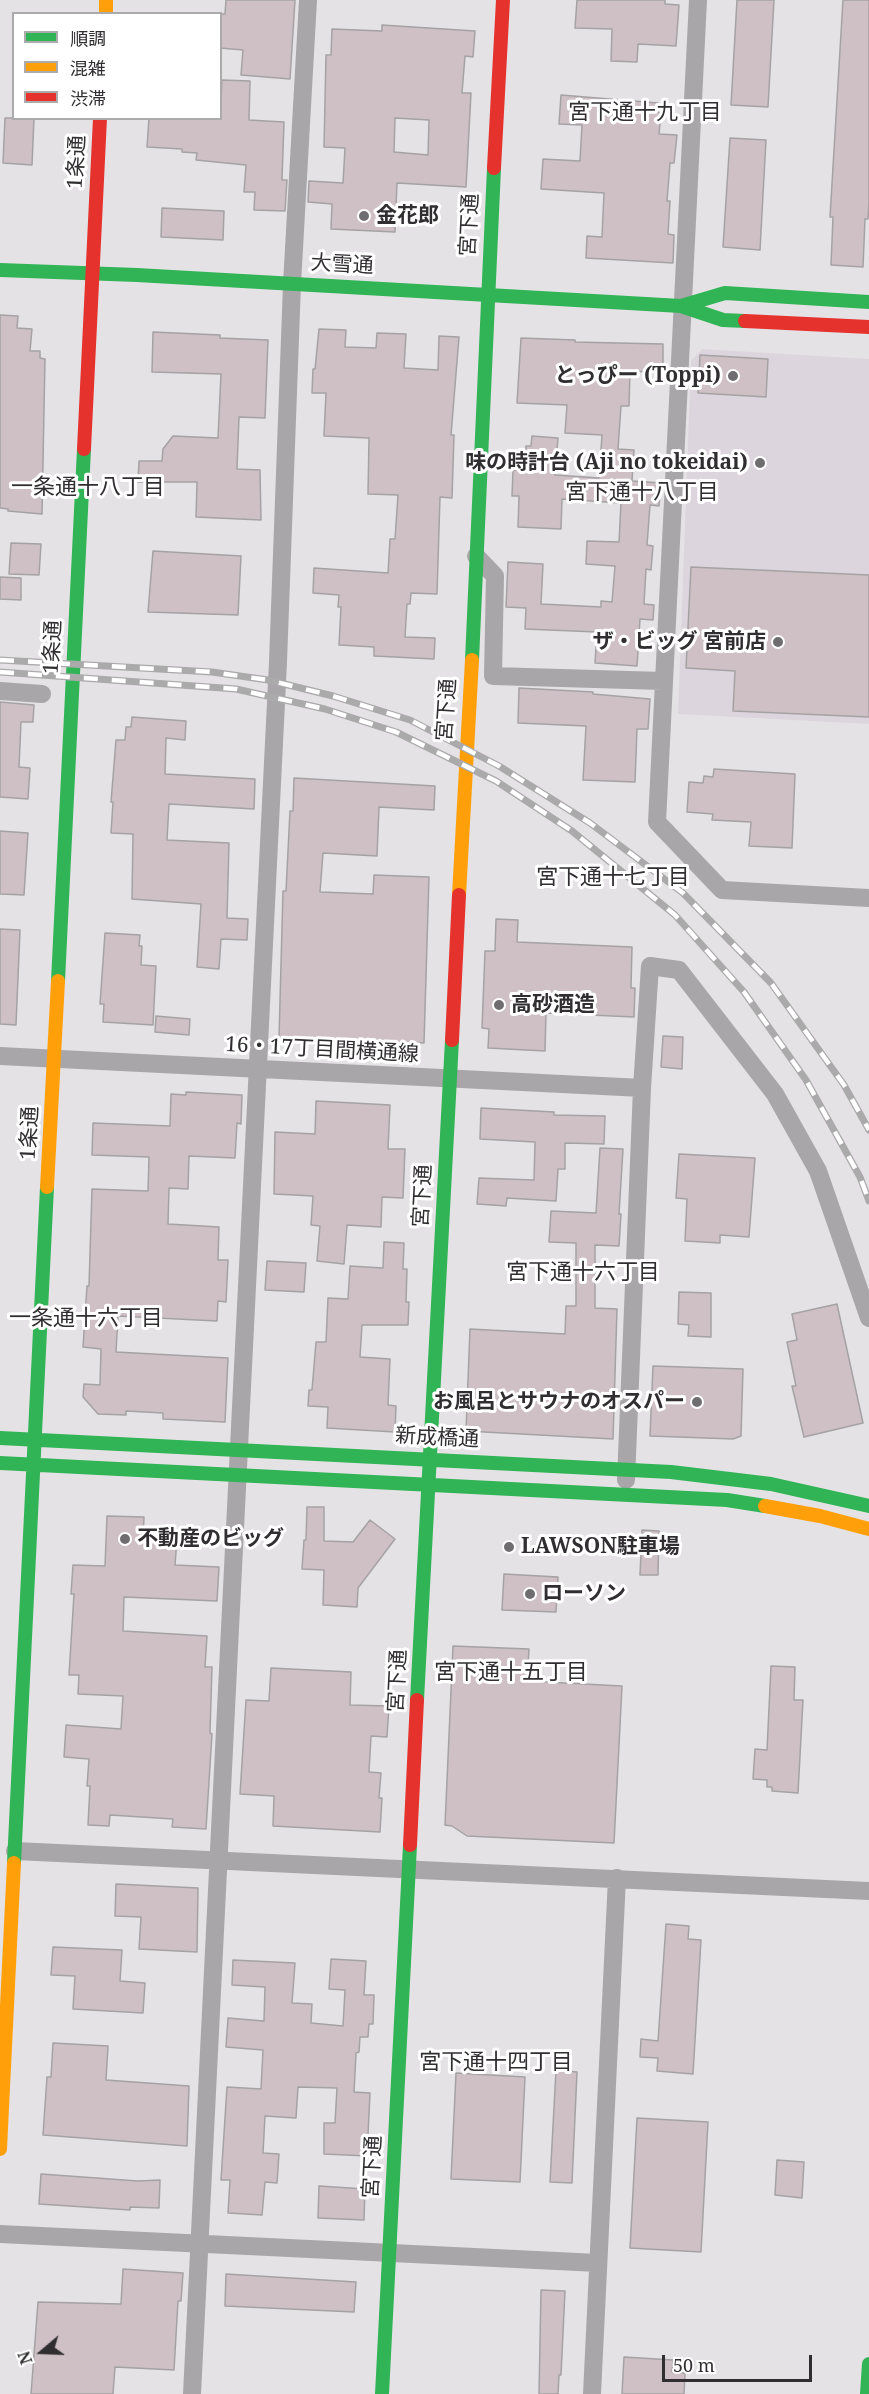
<!DOCTYPE html>
<html>
<head>
<meta charset="utf-8">
<style>
  body { margin:0 }
  #map { position:relative; width:869px; height:2394px; overflow:hidden; background:#e5e2e5; font-family:"Noto Serif","Noto Sans JP",serif }
  canvas { display:block }
  .legend { position:absolute; left:12px; top:12px; width:210px; height:108px; box-sizing:border-box; background:#fff; border:2px solid #acabac; margin:0; padding:8px 10px; list-style:none; font-size:18px; color:#302e30 }
  .legend li { display:flex; align-items:center; gap:12px; height:30px }
  .legend b { width:30px; border:2px solid #acabac }
  .north { position:absolute; left:12px; top:2322px; width:60px; height:60px; -webkit-text-stroke:4px #fff; paint-order:stroke; rotate:251deg; font-size:16px; font-weight:700; line-height:24px; text-align:center; color:#302e30 }
  .north::after { content:''; display:block; margin:auto; width:21px; height:27px; background:#302e30; clip-path:polygon(50% 0,100% 100%,50% 72%,0 100%) }
  .scale { position:absolute; left:662px; top:2355px; width:150px; height:27px; box-sizing:border-box; border:3px solid #302e30; border-top:0; padding-left:8px; font-size:18px; line-height:21px; white-space:nowrap; color:#302e30; -webkit-text-stroke:4px #fff; paint-order:stroke }
</style>
</head>
<body>
<div id="map">
<canvas width="869" height="2394"></canvas>
<ul class="legend">
<li><b style="height:8px;background:#30b455"></b>順調</li>
<li><b style="height:8px;background:#ff9f0a"></b>混雑</li>
<li><b style="height:8px;background:#e5322d"></b>渋滞</li>
</ul>
<div class="north">N</div>
<div class="scale">50 m</div>
</div>
<script>
const context = document.querySelector('canvas').getContext('2d');
context.lineJoin = 'round';
function fill(path, color) { context.fillStyle = color; context.fill(path, 'evenodd'); }
function trace(path, color, width, dash) { context.strokeStyle = color; context.lineWidth = width; context.lineCap = dash ? 'butt' : 'round'; context.setLineDash(dash || []); context.stroke(path); }
function drawText(font, color, halo, rows, align = 'center') {
  context.font = font + ' "Noto Serif","Noto Sans JP",serif'; context.lineWidth = 6; context.setLineDash([]); context.textBaseline = 'middle'; context.strokeStyle = halo; context.fillStyle = color; for (const [text, x, y, turn = 0] of rows) {
    context.save(); context.translate(x, y); context.rotate((+turn || 0) * Math.PI / 180); context.textAlign = isNaN(turn) ? turn : align; if (halo) context.strokeText(text, 0, 0); context.fillText(text, 0, 0); context.restore();
  }
}
fill(new Path2D(`
  M702 349 869 359V724L678 714 691 361Z`), '#ddd5dd');
const building = new Path2D(`
  M226 0H295L290 79 241 75 243 50 220 48V14H225Z
  M577 0H665V4L679 5 676 46 638 44 637 62 611 61 612 29 575 28Z
  M737 0H774L768 107 731 105Z
  M843 0H869V202L868 219H865L863 267 831 265 833 217H830Z
  M382 25 475 31 473 57 465 56 462 93H471L466 187 397 183 395 232 331 229 332 204 308 202 309 181 343 183 345 148 324 147 326 55H331L332 29 382 31ZM395 118 429 120 428 155 394 152Z
  M222 80 250 81 249 120 284 122 282 180H287L285 211 254 210 255 192H244L246 165 196 160 197 153 182 152V149L147 147 149 118H220Z
  M561 95 658 103 657 112 661 113 659 134 677 135 674 163H670L667 201H670L668 234 674 235 673 263 586 258 587 236 602 237 604 193 541 189 543 159 580 161 582 125 559 124Z
  M5 118H34L32 165 3 163Z
  M730 138 766 140 760 250 723 247Z
  M162 208 224 211 223 240 161 237Z
  M0 315 18 316 17 328 32 329 30 351H40V358L45 359 42 514 8 511V509L0 508Z
  M319 329 346 330 345 347 376 348 377 333 406 334 404 368 438 370 439 336 459 337 451 435H454L452 498 440 497 437 594 411 593 410 604H407L405 637 435 638 434 659 374 656V647L339 645 341 607H338L339 595 313 593 314 568 388 573 390 539H395L398 495 368 494 369 438 324 436 326 393H312L313 369H315Z
  M153 332 220 335V338L268 340 265 418 239 417 237 469 260 470 261 520 196 517 197 482H138L139 461H162L163 449 173 436 218 438 221 374 152 372Z
  M521 338 575 340V342L663 344V373L630 371 629 406H621L618 449 634 450 632 481 661 483 659 506 650 505 647 545 653 546 651 570 646 569 644 604 654 605 653 620 640 619 637 666 595 663 597 632 525 629 526 608 506 607 508 562 543 564 541 604 601 607V601L612 602 615 566 586 564 587 541 619 542 621 503 562 499 561 529 518 527 519 496H512L513 470 524 471 526 446H531L532 436 558 438 555 475 599 478 602 435 565 433 567 405 517 403Z
  M700 355 768 359 766 397 698 393Z
  M11 543 41 544 39 575 9 574Z
  M153 551 241 556 238 615 148 612Z
  M691 567 869 575V717L733 711 735 671 686 668Z
  M0 577 21 578V600L0 599Z
  M519 688 593 692V694L650 699 648 729H637L635 782 583 780 586 726 518 723Z
  M0 702 34 705 33 722H21L19 767 30 768 28 799 0 797Z
  M132 717 186 721 185 740 166 738 165 774 255 779 254 809 169 804 167 840 229 843 227 918 248 919 247 940 221 939 219 969 197 967 201 904 132 899 133 834 111 833 113 802H111L116 740H125L126 727H131Z
  M714 769 795 774 792 848 749 846 751 822 712 820 713 814 687 812 689 782 703 783 704 776 713 777Z
  M294 778 435 786 434 810 379 807 377 856 323 853 320 892 373 894 374 875 429 877 424 1043 279 1038 283 891H286L290 811H293Z
  M0 831 28 833 24 895 0 894Z
  M496 919 518 920 517 942 632 947 631 988H635L634 1017 546 1013 545 1051 488 1048 489 1029 482 1028 485 951H495Z
  M0 929 20 930 16 1025 0 1024Z
  M105 933 140 935 139 946H142L141 965 156 966 153 1025 103 1022 104 1004H100Z
  M156 1016 190 1019 189 1035 155 1032Z
  M663 1036 683 1037 682 1069 661 1067Z
  M186 1092 242 1095 241 1124 237 1123 235 1158 189 1156 188 1189 169 1188 168 1224 219 1227 218 1260H228L226 1302 218 1301 217 1321 118 1316 116 1352 228 1358 225 1422 163 1419V1413L126 1411V1415L98 1414 83 1397 84 1384 100 1385 101 1349 83 1347 87 1286H89L92 1189 148 1191 149 1157 92 1155 93 1123 170 1126 171 1094 186 1095Z
  M316 1101 390 1105 388 1149H405L403 1198 382 1197 381 1227 347 1225 344 1264 317 1261 320 1226 311 1225 313 1196 274 1194 275 1132 315 1134Z
  M481 1108 554 1112V1115L605 1116 604 1144 565 1143V1169H558L556 1201 507 1198 506 1206 477 1204 479 1178 534 1180 535 1142 480 1139Z
  M600 1148 623 1149 619 1214H621L619 1246 595 1245V1308L617 1309 613 1439 466 1431 470 1329 565 1334 566 1306H576V1243L549 1242 551 1211 596 1213Z
  M679 1154 755 1158 749 1237 720 1235V1243L685 1241 687 1199 676 1198Z
  M384 1242 404 1243 403 1269H407L406 1302H409L408 1325H362L360 1357 390 1359 388 1405 396 1406 395 1432 327 1428 328 1407 308 1406 309 1390H312L316 1342H326L328 1298 348 1299 350 1266 383 1268Z
  M267 1261 306 1263 304 1292 265 1290Z
  M679 1292 711 1293V1337L688 1336 689 1325 678 1324Z
  M837 1304 863 1423 804 1437 792 1386H796L787 1342 797 1340 792 1314Z
  M653 1366 743 1369 741 1436 733 1439 650 1436Z
  M307 1507H324V1541L353 1542 370 1520 395 1539 358 1588 357 1607 323 1605 324 1570 302 1569 304 1540H306Z
  M107 1516 144 1517 143 1537 177 1539 175 1565 219 1567 217 1601 124 1597 123 1631 207 1636 205 1667H212L210 1733 212 1734 206 1829 172 1827 173 1819 110 1815 109 1826 88 1825 90 1786H87L89 1759 64 1757 66 1725 121 1729 123 1696 78 1694 79 1675H69L74 1594H71L73 1565 105 1566Z
  M642 1530 659 1531 658 1575H640Z
  M504 1574 558 1577 556 1612 502 1610Z
  M453 1646 529 1649 527 1681 622 1686 614 1843 467 1836 452 1826 445 1825Z
  M771 1666 795 1667 794 1700H803L798 1793 772 1791V1787H767V1780L753 1779 755 1749 767 1750Z
  M271 1668 351 1672 350 1705 389 1706 387 1737 371 1736 369 1772 381 1773 379 1798H382L380 1832 273 1826 274 1796 240 1794 246 1700 269 1701Z
  M116 1884 198 1888 197 1952 139 1949 141 1917 115 1916Z
  M666 1924 689 1926 688 1939 701 1940 693 2074 657 2071 658 2058 640 2057 641 2039 658 2041Z
  M53 1947 122 1950 120 1981 145 1983 143 2013 73 2009 75 1976 51 1975Z
  M331 1959 366 1961 364 1995H374L373 2024H369L368 2037H360L359 2052 356 2053 354 2092 370 2093 367 2156 324 2154V2123H335L337 2088 298 2087 296 2118 265 2116 263 2153 279 2154 277 2183 265 2182 262 2215 228 2213 230 2180H221L227 2087 261 2089 263 2050 226 2047 228 2018 264 2021 265 1987 232 1985 233 1960 295 1963 292 2003 312 2004 311 2023 343 2026 345 1990 329 1989Z
  M53 2043 108 2046 106 2080 189 2086 187 2146 43 2135 47 2077H51Z
  M556 2070 577 2072 572 2183 550 2182Z
  M456 2073 525 2077 520 2182 451 2179Z
  M637 2118 708 2122 701 2252 630 2248Z
  M777 2160 804 2162 802 2198 775 2195Z
  M41 2174 138 2181 160 2180 159 2208 130 2207V2210L39 2204Z
  M319 2186 365 2189 364 2220 318 2218Z
  M123 2269 183 2273 181 2301H178L174 2370 115 2367 113 2394H31L38 2302 121 2304Z
  M226 2274 356 2282 354 2312 225 2306Z
  M541 2290 565 2291 561 2375H559L558 2394H539Z
  M624 2357 673 2360 672 2372 685 2373 684 2394H622Z`);
fill(building, '#cec0c5');
trace(building, '#a5a2a4', 1.5);
trace(new Path2D(`
  M698 0 657 822 722 890 869 898
  M476 556 495 576 493 676 663 681
  M0 691 42 694
  M0 1056 642 1088
  M626 1480 642 1088 650 966 679 970 775 1094 818 1171 869 1318
  M15 1851 869 1891
  M0 2234 598 2263
  M192 2394 278 662 292 284 308 0
  M592 2394 617 1878`), '#a8a6a9', 18);
trace(new Path2D(`
  M0 270 137 275 681 306 723 320 745 321
  M681 306 725 293 869 302
  M472 660 494 168
  M58 981 84 449
  M0 1438 671 1472 771 1484 869 1506
  M0 1463 727 1500 765 1506
  M417 1700 452 1040
  M14 1863 47 1187
  M382 2394 410 1845
  M867 2394 869 2364`), '#30b455', 14);
trace(new Path2D(`
  M106 0V14
  M459 895 472 660
  M47 1187 58 981
  M765 1506 820 1516 869 1529
  M0 2149 14 1863`), '#ff9f0a', 14);
trace(new Path2D(`
  M494 168 503 0
  M745 321 869 327
  M84 449 100 118
  M452 1040 459 895
  M410 1845 417 1700`), '#e5322d', 14);
const rail = new Path2D(`
  M0 660 212 672 268 680 333 696 410 720 499 766 590 823 683 893 771 983 844 1085 869 1130
  M0 672 236 689 325 709 396 732 496 781 572 831 675 915 744 992 806 1080 860 1177 869 1201`);
trace(rail, '#abaaab', 7);
trace(rail, '#fff', 4.5, [14]);
for (const [x, y, r, color] of [
  [364,216,6,"#6f6d6f"],
  [733,376,6,"#6f6d6f"],
  [760,463,6,"#6f6d6f"],
  [778,642,6,"#6f6d6f"],
  [499,1005,6,"#6f6d6f"],
  [697,1402,6,"#6f6d6f"],
  [125,1539,6,"#6f6d6f"],
  [509,1547,6,"#6f6d6f"],
  [530,1594,6,"#6f6d6f"]
]) { const dot = new Path2D(); dot.arc(x, y, r, 0, 2 * Math.PI); context.fillStyle = color; context.fill(dot); trace(dot, '#fff', 2); }
drawText('21px', '#302e30', '#fff', [
  ["1条通",77,162,-87],
  ["宮下通",470,225,-87],
  ["大雪通",342,265,3],
  ["1条通",53,647,-87],
  ["宮下通",447,710,-86],
  ["16・17丁目間横通線",322,1050,3],
  ["1条通",30,1133,-87],
  ["宮下通",423,1196,-87],
  ["新成橋通",437,1438,3],
  ["宮下通",398,1681,-87],
  ["宮下通",373,2167,-87]
]);
drawText('bold 21px', '#302e30', '#fff', [
  ["金花郎",376,216],
  ["とっぴー (Toppi)",721,376,"right"],
  ["味の時計台 (Aji no tokeidai)",748,463,"right"],
  ["ザ・ビッグ 宮前店",766,642,"right"],
  ["高砂酒造",511,1005],
  ["お風呂とサウナのオスパー",685,1402,"right"],
  ["不動産のビッグ",137,1539],
  ["LAWSON駐車場",521,1547],
  ["ローソン",542,1594]
], 'left');
drawText('22px', '#302e30', '#fff', [
  ["宮下通十九丁目",645,113],
  ["一条通十八丁目",88,488],
  ["宮下通十八丁目",642,493],
  ["宮下通十七丁目",613,878],
  ["宮下通十六丁目",583,1273],
  ["一条通十六丁目",86,1319],
  ["宮下通十五丁目",511,1673],
  ["宮下通十四丁目",496,2063]
]);
</script>
</body>
</html>
